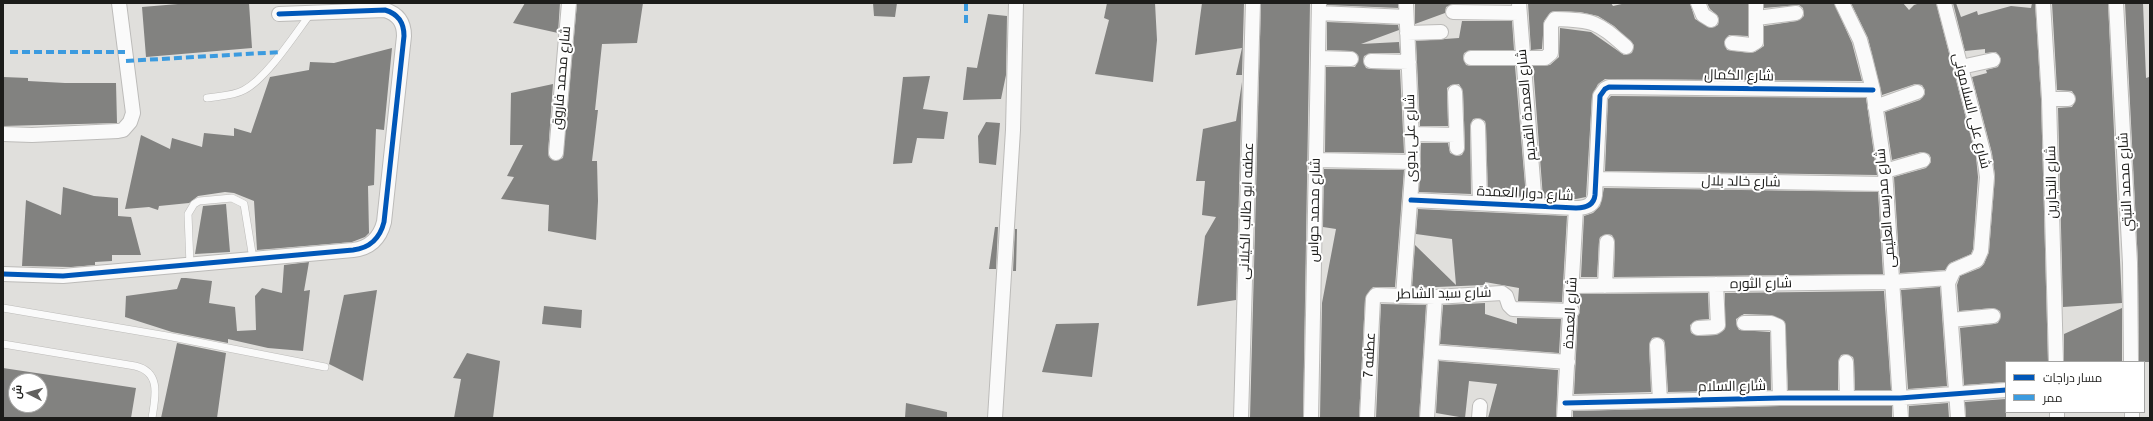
<!DOCTYPE html>
<html>
<head>
<meta charset="utf-8">
<style>
  body { margin:0 }
  #map { position:relative; width:2153px; height:421px; overflow:hidden; background:#e0dfdc; font-family:"Archivo Narrow",Cairo,sans-serif }
  canvas { display:block }
  .frame { position:absolute; inset:0; border:4px solid #1c1c1a; pointer-events:none }
  .legend { position:absolute; left:2005px; top:361px; width:140px; height:52px; box-sizing:border-box; background:#fff; border:1px solid #a4a4a3; margin:0; padding:5px 7px; list-style:none; font-size:12px; color:#1c1c1a }
  .legend li { display:flex; align-items:center; gap:8px; height:20px }
  .legend b { width:20px; border:1px solid #a4a4a3 }
  .north { position:absolute; left:8px; top:373px; width:40px; height:40px; box-sizing:border-box; background:#fff; border:1px solid #a4a4a3; border-radius:50%; rotate:276deg; font-size:11px; font-weight:700; line-height:16px; text-align:center; color:#1c1c1a }
  .north::after { content:''; display:block; margin:auto; width:14px; height:18px; background:#61605e; clip-path:polygon(50% 0,100% 100%,50% 72%,0 100%) }
</style>
</head>
<body>
<div id="map">
<canvas width="2153" height="421"></canvas>
<div class="frame"></div>
<ul class="legend">
<li><b style="height:5px;background:#0057b8"></b>مسار دراجات</li>
<li><b style="height:5px;background:#3c9bdf"></b>ممر</li>
</ul>
<div class="north">ش</div>
</div>
<script>
const context = document.querySelector('canvas').getContext('2d');
context.lineJoin = 'round';
function fill(path, color) { context.fillStyle = color; context.fill(path, 'evenodd'); }
function trace(path, color, width, dash) { context.strokeStyle = color; context.lineWidth = width; context.lineCap = dash ? 'butt' : 'round'; context.setLineDash(dash || []); context.stroke(path); }
function drawText(font, color, halo, rows, align = 'center') {
  context.font = font + ' "Archivo Narrow",Cairo,sans-serif'; context.lineWidth = 4; context.setLineDash([]); context.textBaseline = 'middle'; context.strokeStyle = halo; context.fillStyle = color; for (const [text, x, y, turn = 0] of rows) {
    context.save(); context.translate(x, y); context.rotate((+turn || 0) * Math.PI / 180); context.textAlign = isNaN(turn) ? turn : align; if (halo) context.strokeText(text, 0, 0); context.fillText(text, 0, 0); context.restore();
  }
}
fill(new Path2D(`
  M190 3H249L252 48 146 57 142 7Z
  M525 3H560L558 33 513 23Z
  M577 3H643L637 43 602 44 595 110H598L592 161H597L598 201 596 240 548 231 549 205 501 199 514 177 507 176 523 145H510L511 93 553 84 548 153 549 157 555 161 563 158Z
  M873 3H897L895 17 874 16Z
  M1107 3H1155L1157 40 1153 82 1095 74 1109 20 1104 18Z
  M1202 3H1244L1242 75H1236L1242 48 1195 55Z
  M1261 3H1310L1303 418H1250Z
  M1327 3H1398V8L1327 5Z
  M1415 3H1511L1453 4 1446 7 1445 13 1415 24Z
  M1528 3H1611L1613 6 1626 3H1690L1695 19 1711 28 1718 25 1719 20 1718 16 1710 9 1707 3H1748V36L1729 35 1724 42 1727 50 1750 53 1755 52 1764 46V26L1797 21 1804 16 1803 8 1799 5 1764 8V3H1834L1852 43 1862 81 1605 79 1598 84 1592 96 1586 197 1576 199 1543 198 1533 66 1550 65 1559 57 1560 28 1591 32 1624 55 1632 53 1634 45 1614 26 1598 16 1580 12 1555 11 1551 12 1544 21 1542 49 1531 50Z
  M1851 3H1903L1909 10 1914 5 1920 3H1936L1976 157 1978 177 1973 249 1971 254 1950 263 1945 270 1900 273 1894 177 1926 168 1931 162V158L1929 154 1921 152 1892 160 1885 112 1920 100 1925 94V90L1922 85 1915 84 1882 95 1868 38Z
  M1953 3H1956L1961 17 1977 11 1978 15 2011 6 2031 8 2032 3H2035L2041 99 2048 362H2006V382L1964 385 1960 328 1994 324 1998 323 2001 316 2000 311 1993 308 1959 311 1957 285 1960 276 1980 268 1984 264 1989 252 1995 176 1992 153 1972 77 1987 73 1986 70 1998 67 2001 59 1996 52 1985 53V49L1965 51Z
  M2052 3H2108L2122 303 2063 307 2058 108 2072 107 2076 99 2072 91 2057 90Z
  M2125 3H2143L2146 78 2149 77 2150 362H2139L2138 263Z
  M988 14 1007 16 1006 75 1001 99 963 100 967 67 977 68Z
  M1462 21H1512L1514 50H1471L1464 53 1463 58 1466 65 1471 66H1515L1526 197 1488 195 1486 126 1485 121 1478 118 1473 119 1470 126 1471 194 1419 192 1421 143H1448L1450 153 1457 156 1462 155 1465 148 1463 92 1459 84 1451 85 1447 88 1448 126H1420L1416 41 1459 38Z
  M1327 22 1398 25 1399 30 1361 44 1399 42 1400 53H1371L1364 56 1363 61 1366 68 1370 69 1400 70 1404 153 1325 152 1326 67H1355L1359 59 1358 55 1352 51 1327 50Z
  M392 48 384 130 376 129 374 185 368 186 369 233 365 237 352 242 257 250 254 201 234 193 225 192 198 196 189 203 159 206 158 210 149 207 125 209 141 135 170 149 172 138 202 147 204 133 234 136V128L251 133 270 77 309 70 310 62 334 63Z
  M930 76 923 109 948 112 944 139 917 138 912 163 893 164 903 77Z
  M3 77 28 78V81L65 83H116L117 123 3 126Z
  M1242 82 1236 300 1197 306 1205 236 1216 217 1202 215 1205 181H1196L1203 129 1236 121Z
  M1611 96 1866 98 1877 175 1605 171 1608 99Z
  M986 122 1000 123 996 165 979 163 978 136Z
  M1324 169 1404 170 1395 287H1373L1365 299 1359 418H1320L1322 303 1336 229 1323 227Z
  M63 187 94 196 118 198V216L131 217 141 255H112V261L95 262V265L71 267 22 266 26 200 61 215Z
  M1604 188 1878 192 1883 274 1614 277 1615 242 1612 235 1607 234 1600 237 1599 241 1597 277H1581L1584 216 1593 213 1600 206Z
  M226 204 230 252 195 254 203 206Z
  M1418 209 1567 216 1562 302 1518 301 1519 288 1485 282V285L1412 288 1415 245 1456 285 1452 239 1416 234Z
  M995 227H998L996 269H989Z
  M1015 229H1017L1016 271H1013Z
  M309 262 304 291 310 290 303 351 268 348 228 339V343L172 332 125 317 126 296 177 289 181 278H186L212 281 209 303 235 307 237 331 256 330 255 296 262 288 282 293 284 265Z
  M1940 287 1947 386 1908 389 1901 290Z
  M377 290 363 381 329 364 344 295Z
  M1884 291 1891 390H1855L1854 361 1853 357 1846 354 1841 355 1838 362V390H1788L1785 322 1771 315 1744 314 1736 319V323L1739 330 1770 332 1771 390 1668 392 1665 344 1664 340 1657 337 1652 338 1649 345 1651 392 1574 394 1578 316 1580 312V294L1708 293 1709 319 1697 320 1690 325 1691 333 1698 336 1716 335 1725 329V293Z
  M1485 303V314L1517 324V318L1561 319 1559 353 1440 344 1443 305Z
  M1381 304 1426 305 1419 418H1376Z
  M544 306 582 310 581 328 542 324Z
  M2122 308V362H2064V334Z
  M1099 323 1092 377 1042 372 1056 324Z
  M177 343 226 353 217 418H161Z
  M467 353 500 361 493 418H454L461 379 453 378Z
  M1439 361 1558 370 1556 418H1488L1497 384 1469 381 1465 418 1436 413Z
  M3 368 136 388 131 418H3ZM16 381H40V405H16Z
  M2006 399V418H1966L1965 402Z
  M906 403 947 412V418H905Z
  M1948 403 1949 418H1909V406Z
  M1780 406H1892V418H1573V411Z`), '#828280');
const service = new Path2D(`
  M207 98C219 96 233 96 244 90 267 78 295 34 311 13
  M190 265 188 214 194 204 199 201 232 198 244 204 253 259
  M3 308 167 336 325 367
  M3 344 135 366C162 372 155 398 152 418`);
const minor = new Path2D(`
  M1519 3 1535 206
  M1698 3 1703 15 1711 20
  M1842 3 1860 40 1865 58 1873 90 1885 171 1901 418
  M1944 3 1984 155 1987 177 1981 251 1977 260 1954 270 1948 283 1958 418
  M2043 3 2049 99 2056 362
  M2116 3 2130 263 2131 362
  M1453 12 1519 13
  M1319 13 1406 17
  M1757 18 1796 13
  M1407 33 1441 32
  M1732 43 1751 45 1756 42V3
  M1318 58 1351 59
  M1471 58H1545L1551 53V25L1555 19C1595 20 1597 22 1626 47
  M1371 61 1409 62
  M1961 67 1993 60
  M1455 92 1457 148
  M2049 99H2068
  M1875 107 1917 92
  M1478 126 1480 203
  M3 134 32 135 118 131 123 130 130 122 133 113 119 3
  M1413 134 1456 135
  M556 153 569 3
  M1316 160 1413 162
  M1885 171 1923 160
  M1596 179 1886 184
  M1411 200 1576 208C1586 208 1594 205 1595 195L1600 96 1605 89 1609 87 1873 90
  M3 274 63 276 353 250C370 248 380 238 384 222L404 36C404 22 398 14 385 10L279 14
  M1573 286 1892 282 1949 278
  M1605 286 1607 242
  M1403 296 1413 162 1406 3
  M1951 320 1993 316
  M1744 323H1771L1778 326 1780 398
  M1698 328 1715 327 1718 325 1716 284
  M1657 345 1660 401
  M1432 352 1568 362
  M1846 362 1847 398
  M1565 403 1780 398H1900L2006 390
  M2057 412V418
  M2132 412V418
  M995 418 1013 130 1016 3
  M1241 418 1253 3
  M1311 418 1319 3
  M1367 418 1373 299 1376 295 1435 297 1502 293 1506 296 1509 305 1513 309 1572 311
  M1427 418 1435 297
  M1479 418 1480 406
  M1564 418 1576 208`);
trace(service, '#bcbbb9', 8);
trace(minor, '#bcbbb9', 16);
trace(service, '#fafafa', 7);
trace(minor, '#fafafa', 14);
trace(new Path2D(`
  M966 3V24
  M10 52H125
  M126 61 281 52`), '#3c9bdf', 4, [8, 4]);
trace(new Path2D(`
  M1411 200 1576 208C1586 208 1594 205 1595 195L1600 96 1605 89 1609 87 1873 90
  M3 274 63 276 353 250C370 248 380 238 384 222L404 36C404 22 398 14 385 10L279 14
  M1565 403 1780 398H1900L2006 390`), '#0057b8', 5);
drawText('14px', '#1c1c1a', '#fff', [
  ["شارع الكمال",1739,76,1],
  ["شارع محمد فاروق",562,78,-85],
  ["شارع العمدة القديم",1527,105,-95],
  ["شارع على السلامونى",1971,111,76],
  ["شارع على بدوى",1411,138,-91],
  ["شارع خالد بلال",1741,182,1],
  ["شارع النجارين",2052,182,-91],
  ["شارع محمد النبتي",2126,182,-93],
  ["شارع دوار العمدة",1525,194,3],
  ["شارع مدرسه العليمى",1886,208,-95],
  ["شارع محمد حواس",1315,210,-89],
  ["عطفه ابو طالب الكيلانى",1247,211,-88],
  ["شارع الثوره",1761,284,-1],
  ["شارع سيد الشاطر",1444,294,-1],
  ["شارع العمدة",1571,313,-87],
  ["عطفه 7",1370,355,-87],
  ["شارع السلام",1732,387,-1]
]);
</script>
</body>
</html>
